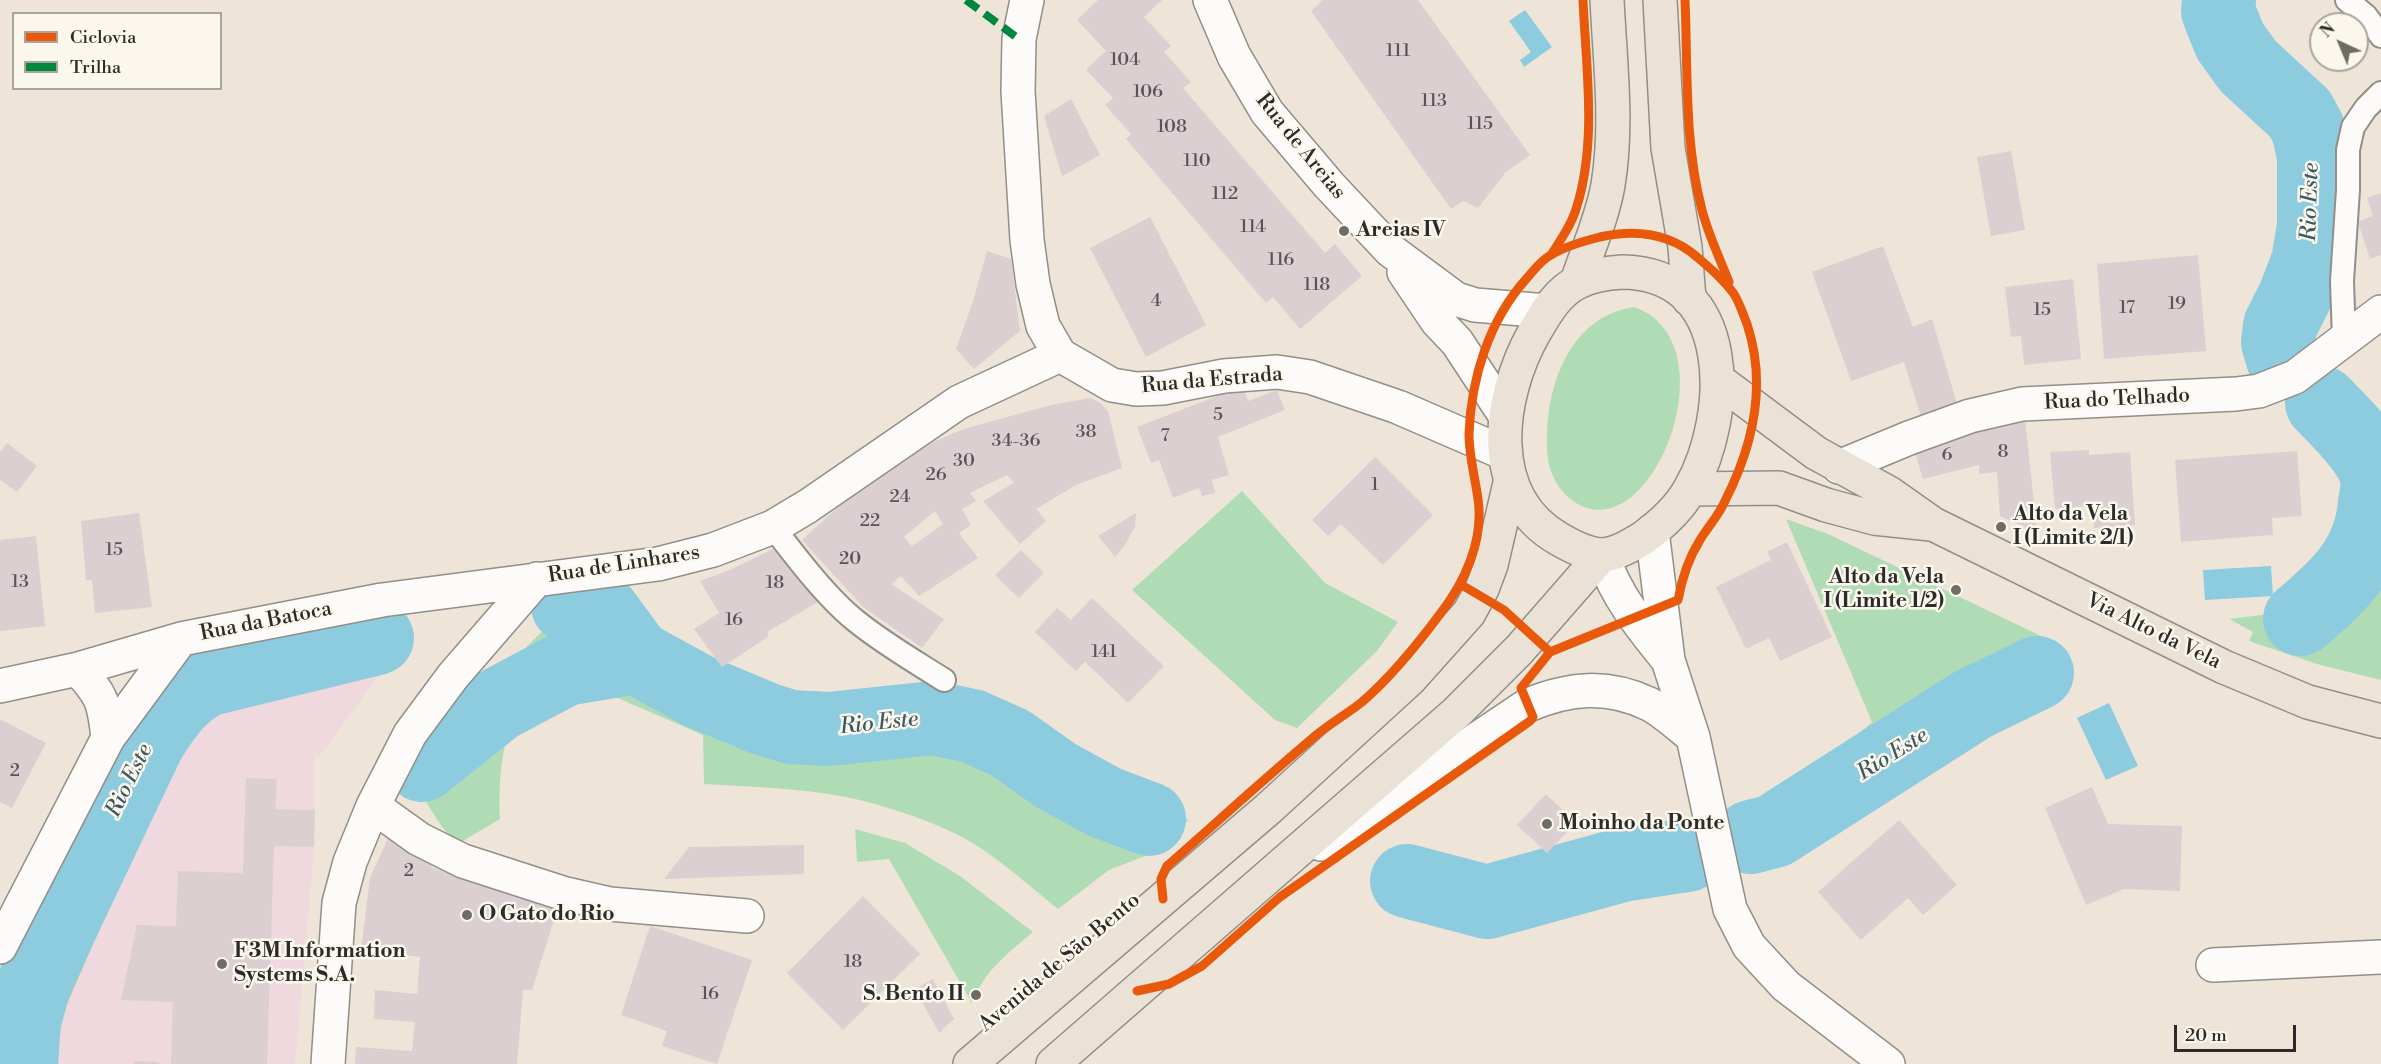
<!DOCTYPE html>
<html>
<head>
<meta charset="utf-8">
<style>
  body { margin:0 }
  #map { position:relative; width:2381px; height:1064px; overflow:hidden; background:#eee5d8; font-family:"Libre Bodoni",serif }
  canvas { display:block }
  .legend { position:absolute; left:12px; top:12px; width:210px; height:78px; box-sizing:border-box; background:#fbf7ec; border:2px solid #a8a59f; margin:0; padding:8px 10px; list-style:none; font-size:18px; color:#2b2b2b }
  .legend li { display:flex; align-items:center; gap:12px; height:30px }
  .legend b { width:30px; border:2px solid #a8a59f }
  .north { position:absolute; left:2309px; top:12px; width:60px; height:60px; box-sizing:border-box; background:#fbf7ec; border:2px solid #a8a59f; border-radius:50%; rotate:316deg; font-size:16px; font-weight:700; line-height:24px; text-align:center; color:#2b2b2b }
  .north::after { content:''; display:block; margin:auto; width:21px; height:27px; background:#6f6c68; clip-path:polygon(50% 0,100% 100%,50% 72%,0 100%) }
  .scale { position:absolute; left:2174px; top:1025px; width:122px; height:27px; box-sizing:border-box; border:3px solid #2b2b2b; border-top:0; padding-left:8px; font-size:18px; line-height:21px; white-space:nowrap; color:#2b2b2b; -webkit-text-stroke:4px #fbf7ec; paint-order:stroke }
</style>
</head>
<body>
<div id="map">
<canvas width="2381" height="1064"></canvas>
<ul class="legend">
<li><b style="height:8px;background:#e8590c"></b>Ciclovia</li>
<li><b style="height:8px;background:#00873e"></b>Trilha</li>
</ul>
<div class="north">N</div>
<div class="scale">20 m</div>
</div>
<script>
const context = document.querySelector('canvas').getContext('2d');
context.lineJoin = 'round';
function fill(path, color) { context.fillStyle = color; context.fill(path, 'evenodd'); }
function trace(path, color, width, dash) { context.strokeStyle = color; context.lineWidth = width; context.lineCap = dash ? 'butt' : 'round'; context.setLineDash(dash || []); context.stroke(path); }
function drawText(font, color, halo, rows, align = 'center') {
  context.font = font + ' "Libre Bodoni",serif'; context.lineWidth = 5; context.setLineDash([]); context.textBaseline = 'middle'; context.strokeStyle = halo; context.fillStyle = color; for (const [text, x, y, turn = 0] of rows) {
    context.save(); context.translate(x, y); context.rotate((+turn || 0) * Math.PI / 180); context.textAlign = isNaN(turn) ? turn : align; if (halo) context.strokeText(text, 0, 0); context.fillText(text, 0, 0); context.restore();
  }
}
fill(new Path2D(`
  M388 663 324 750 320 755 314 756V847L295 1064H57L56 1050 64 1011 142 831 165 759 188 726 214 708 248 693Z`), '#efd9df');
fill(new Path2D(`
  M1634 307C1733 341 1653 550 1576 503 1561 494 1550 476 1548 458 1542 399 1564 317 1634 307Z
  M1242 491 1325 583 1398 622 1377 651 1297 728 1275 720 1132 590Z
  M1786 519 1828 534 2062 646C2001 671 1942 702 1887 738 1840 768 1798 803 1747 827L1743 814 1824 764 1872 722Z
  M2381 522V680L2317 664 2249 641 2253 632 2229 619 2285 612 2290 608 2305 628C2345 600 2370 570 2381 522Z
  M627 593 641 626 722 667 801 714 865 713 920 707 949 693 1004 710 1035 727 1084 766 1137 801 1189 820 1145 856 1109 870 1058 909C1028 885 989 849 954 833 923 818 880 804 846 797 799 788 751 787 704 784L703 735 583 683 512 715C502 753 498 780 500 819L456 845 440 824 421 794 416 770 432 743 558 615C586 596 594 595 627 593Z
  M855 829 905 843 960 876 1033 932C1007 954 985 970 972 1003L889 859 857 862Z`), '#b0dcb5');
fill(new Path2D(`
  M395 647 388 663 248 693 214 708 188 726 165 759 142 831 64 1011 56 1050 57 1064H38V1027L49 988 122 829 154 754 178 720 201 697 240 680Z`), '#a3cba8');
fill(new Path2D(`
  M1525 10 1552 47 1524 67 1520 60 1531 52 1509 21Z
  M2271 566 2273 596 2205 600 2203 570Z
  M2109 703 2138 766 2106 780 2077 718Z`), '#8dcbdf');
trace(new Path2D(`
  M2378 477 2381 476`), '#8dcbdf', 12);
trace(new Path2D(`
  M2219 0 2218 11 2230 41 2248 66 2300 114 2308 129 2314 156V226L2308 262 2295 296 2280 326 2278 342 2283 359
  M568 606 602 611 636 657
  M2300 619C2339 586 2371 557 2375 503 2376 495 2379 484 2377 476 2371 450 2340 422 2322 403
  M422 765 497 705 565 669 636 657 698 691 765 719 791 727 829 729 933 718 972 726 1010 743 1055 775 1104 802 1149 819
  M1751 837 1774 831 1973 704 2037 673
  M1407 881 1487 902 1622 865 1687 855
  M21 1064 24 1021 36 978 149 740C165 715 181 691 209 679L377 638`), '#8dcbdf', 74);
fill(new Path2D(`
  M1098 0H1162L1144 17 1171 46 1164 52 1191 82 1183 88 1325 253 1335 244 1362 276 1300 329 1273 297 1266 303 1126 139 1131 134 1105 105 1113 98 1086 70 1106 51 1077 20Z
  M1323 0H1418L1530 155 1506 172 1478 208 1463 201 1451 209 1311 11Z
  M1071 99 1100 155 1062 176 1044 116Z
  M2011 151 2025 230 1991 236 1977 157Z
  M2381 193V255L2370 259 2358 222 2373 216 2367 198Z
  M1150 217 1206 325 1146 357 1090 248Z
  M1883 246 1913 327 1932 319 1958 407 1922 420 1904 362 1851 381 1812 272Z
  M987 251 1011 259 1020 331 974 369 956 349 974 298Z
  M2198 255 2206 351 2104 359 2097 264Z
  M2073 279 2081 359 2024 365 2021 336 2011 337 2005 287Z
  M1243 386 1248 401 1277 390 1285 410 1218 437 1229 475 1212 480 1215 493 1202 496 1199 488 1173 498 1159 460 1151 463 1137 427Z
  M1091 398 1100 403 1108 411 1122 468 1076 485 1036 509 1046 521 1020 544 983 501 1014 483 1007 475 970 493 976 501 962 509 971 525 959 533 978 558 919 596 901 576 891 584 944 619 922 648 863 607 802 540 862 485 935 441 964 429 1051 405ZM935 511 943 524 912 546 904 537Z
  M2025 418 2037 533 2000 516 1997 472 1979 474V465L1923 479 1913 446Z
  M7 443 37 466 17 492 0 480V452Z
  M2089 450V455L2130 452 2135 525 2094 528 2093 506 2055 509 2050 452Z
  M2297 451 2302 516 2272 518 2273 535 2181 542 2175 460Z
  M1375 457 1433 515 1383 565 1341 524 1328 536 1312 520Z
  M139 513 152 607 95 613 92 580H86L81 521Z
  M1136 513 1135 527 1125 545 1115 557 1098 536Z
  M36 536 45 626 0 631V540Z
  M1787 542 1832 637 1780 661 1769 638 1746 649 1716 587 1771 560 1767 552Z
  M779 546 823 599 767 632 769 636 722 667 694 629 719 613 700 581 732 569Z
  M1021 550 1044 573 1019 598 995 575Z
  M1092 598 1164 666 1128 703 1085 662 1076 671 1035 632 1057 608 1071 620Z
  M0 719 46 743 12 808 0 802Z
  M246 778 277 779 275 809 315 810 314 847 274 846 267 1064H171L173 1002 121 1000 137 925 176 926 178 871 243 873Z
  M2092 787 2108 824 2182 826 2180 891 2124 889 2086 905 2045 808Z
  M1546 794 1576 823 1547 853 1517 825Z
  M1899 820 1957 885 1923 915 1908 898 1861 940 1818 892Z
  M389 836 433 858 431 867 460 877 559 904 532 990H523L517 1064H355L356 1047 412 1051 415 1022 374 1019 375 990 417 994 420 957 361 951 370 878Z
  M804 845V874L664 879 689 847Z
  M863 896 920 954 843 1030 787 973Z
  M650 926 752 960 717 1064 662 1046 667 1031 621 1015Z
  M933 979 954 1019 939 1033 915 989Z
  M134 1061 159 1062V1064H134Z`), '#dccfd2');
const service = new Path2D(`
  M2347 0 2366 16 2381 36
  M2344 340 2342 281 2348 190V150L2353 127 2366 108 2381 93
  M773 527C796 557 827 598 856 621 883 643 914 661 944 680`);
const minor = new Path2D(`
  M1027 0 1019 39 1018 91 1027 240 1033 284 1043 326 1060 355 1112 385 1136 389 1163 388 1224 376 1277 372 1310 377 1398 407 1504 453
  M1839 467 1909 438 1970 416 2022 404 2236 394 2259 391 2295 377 2381 312
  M78 669C102 696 104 701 108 738
  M0 686 78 669 181 639 382 600 658 564 713 550 773 527 808 506 959 402 1060 355
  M373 806 419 839 463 861 562 893 610 904 747 916
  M0 947 108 738 181 639
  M2213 965 2381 957
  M328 1064 339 903 350 862 373 806 410 734 453 676 537 579`);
const tertiary = new Path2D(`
  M1210 0 1234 56 1267 112 1329 185 1390 250 1456 299 1475 305 1547 311
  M1404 272 1437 321 1457 342 1505 415
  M1652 531 1668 660 1693 737 1730 909 1749 946 1786 986 1888 1064
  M1602 555C1616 596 1641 627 1668 660
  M1321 844 1528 705C1569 688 1607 684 1649 704 1665 712 1679 726 1693 737`);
const primary = new Path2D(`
  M1660 0 1668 148 1685 247 1689 299
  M1622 272C1736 273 1732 415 1690 489 1679 509 1661 525 1643 538 1632 545 1615 555 1601 555 1587 554 1571 546 1559 539 1484 496 1498 397 1534 333 1545 314 1557 292 1578 282 1592 275 1606 273 1622 272Z
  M1577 282C1587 251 1602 219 1608 185 1618 125 1610 61 1607 0
  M1718 380 1816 453 1889 493 1933 524 2224 667 2308 702 2381 721
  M1690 489 1779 488 1826 505 1874 518 1931 524
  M970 1064 1268 809 1410 679 1469 613 1482 589 1491 565 1510 483
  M1053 1064 1456 713 1519 650 1602 555`);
trace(service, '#928e88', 26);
trace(minor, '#928e88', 36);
trace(tertiary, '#928e88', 36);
trace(primary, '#928e88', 36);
trace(service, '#fcfbf9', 22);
trace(minor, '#fcfbf9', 33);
trace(tertiary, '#fcfbf9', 33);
trace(primary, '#eae2d6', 33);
trace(new Path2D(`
  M966 0 1019 39`), '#00873e', 8, [15, 8]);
trace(new Path2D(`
  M1685 0C1688 69 1684 142 1702 210 1708 234 1720 259 1729 282
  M1551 255C1561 239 1572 224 1577 206 1597 141 1586 67 1583 0
  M1460 584 1504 610 1550 652
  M1137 991 1169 984 1202 966 1280 897 1530 721 1533 717 1521 688 1550 652 1678 600C1682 578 1688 559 1700 540 1708 527 1719 515 1725 501 1753 446 1767 384 1747 324 1743 314 1740 304 1734 294 1724 280 1711 269 1697 257 1669 233 1636 229 1600 237 1584 241 1564 247 1551 255 1541 260 1534 270 1527 278 1489 320 1471 378 1469 434 1469 456 1475 477 1478 499 1484 540 1465 582 1440 614 1417 645 1391 677 1362 702 1347 714 1329 724 1314 737 1264 779 1216 823 1167 866L1161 879 1163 899`), '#e8590c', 9);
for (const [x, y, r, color] of [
  [1344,231,6,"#6f6c68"],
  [2001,527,6,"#6f6c68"],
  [1956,590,6,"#6f6c68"],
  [1547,824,6,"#6f6c68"],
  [467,915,6,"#6f6c68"],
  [222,964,6,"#6f6c68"],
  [976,995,6,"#6f6c68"]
]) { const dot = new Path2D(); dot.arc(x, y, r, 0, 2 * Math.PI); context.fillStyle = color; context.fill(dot); trace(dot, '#fbf7ec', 2); }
drawText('18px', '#575455', null, [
  ["111",1398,52],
  ["104",1125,61],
  ["106",1148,93],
  ["113",1434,102],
  ["115",1480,125],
  ["108",1172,128],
  ["110",1197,162],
  ["112",1225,195],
  ["114",1253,228],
  ["116",1281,261],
  ["118",1317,286],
  ["4",1156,302],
  ["19",2177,305],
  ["17",2127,309],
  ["15",2042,311],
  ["5",1218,416],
  ["38",1086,433],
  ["7",1165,437],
  ["34-36",1016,442],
  ["8",2003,453],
  ["6",1947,456],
  ["30",964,462],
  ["26",936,476],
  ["1",1375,486],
  ["24",900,498],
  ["22",870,522],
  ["15",114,551],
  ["20",850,560],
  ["13",20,583],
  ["18",775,584],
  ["16",734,621],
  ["141",1104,653],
  ["2",15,772],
  ["2",409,872],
  ["18",853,963],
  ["16",710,995]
]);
drawText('21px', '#2b2b2b', '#fbf7ec', [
  ["Rua de Areias",1300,147,51],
  ["Rua da Estrada",1212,381,-5],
  ["Rua do Telhado",2117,400,-3],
  ["Rua de Linhares",624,565,-9],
  ["Rua da Batoca",266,622,-11],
  ["Via Alto da Vela",2153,632,26],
  ["Avenida de São Bento",1060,963,-40]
]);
drawText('bold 21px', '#2b2b2b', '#fbf7ec', [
  ["Areias IV",1356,231],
  ["Alto da Vela",2013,515],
  ["I (Limite 2/1)",2013,539],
  ["Alto da Vela",1944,578,"right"],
  ["I (Limite 1/2)",1944,602,"right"],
  ["Moinho da Ponte",1559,824],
  ["O Gato do Rio",479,915],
  ["F3M Information",234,952],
  ["Systems S.A.",234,976],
  ["S. Bento II",964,995,"right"]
], 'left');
drawText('italic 22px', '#3c5862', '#fbf7ec', [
  ["Rio Este",2311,202,-88],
  ["Rio Este",879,724,-6],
  ["Rio Este",1893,755,-32],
  ["Rio Este",130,781,-64]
]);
</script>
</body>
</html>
